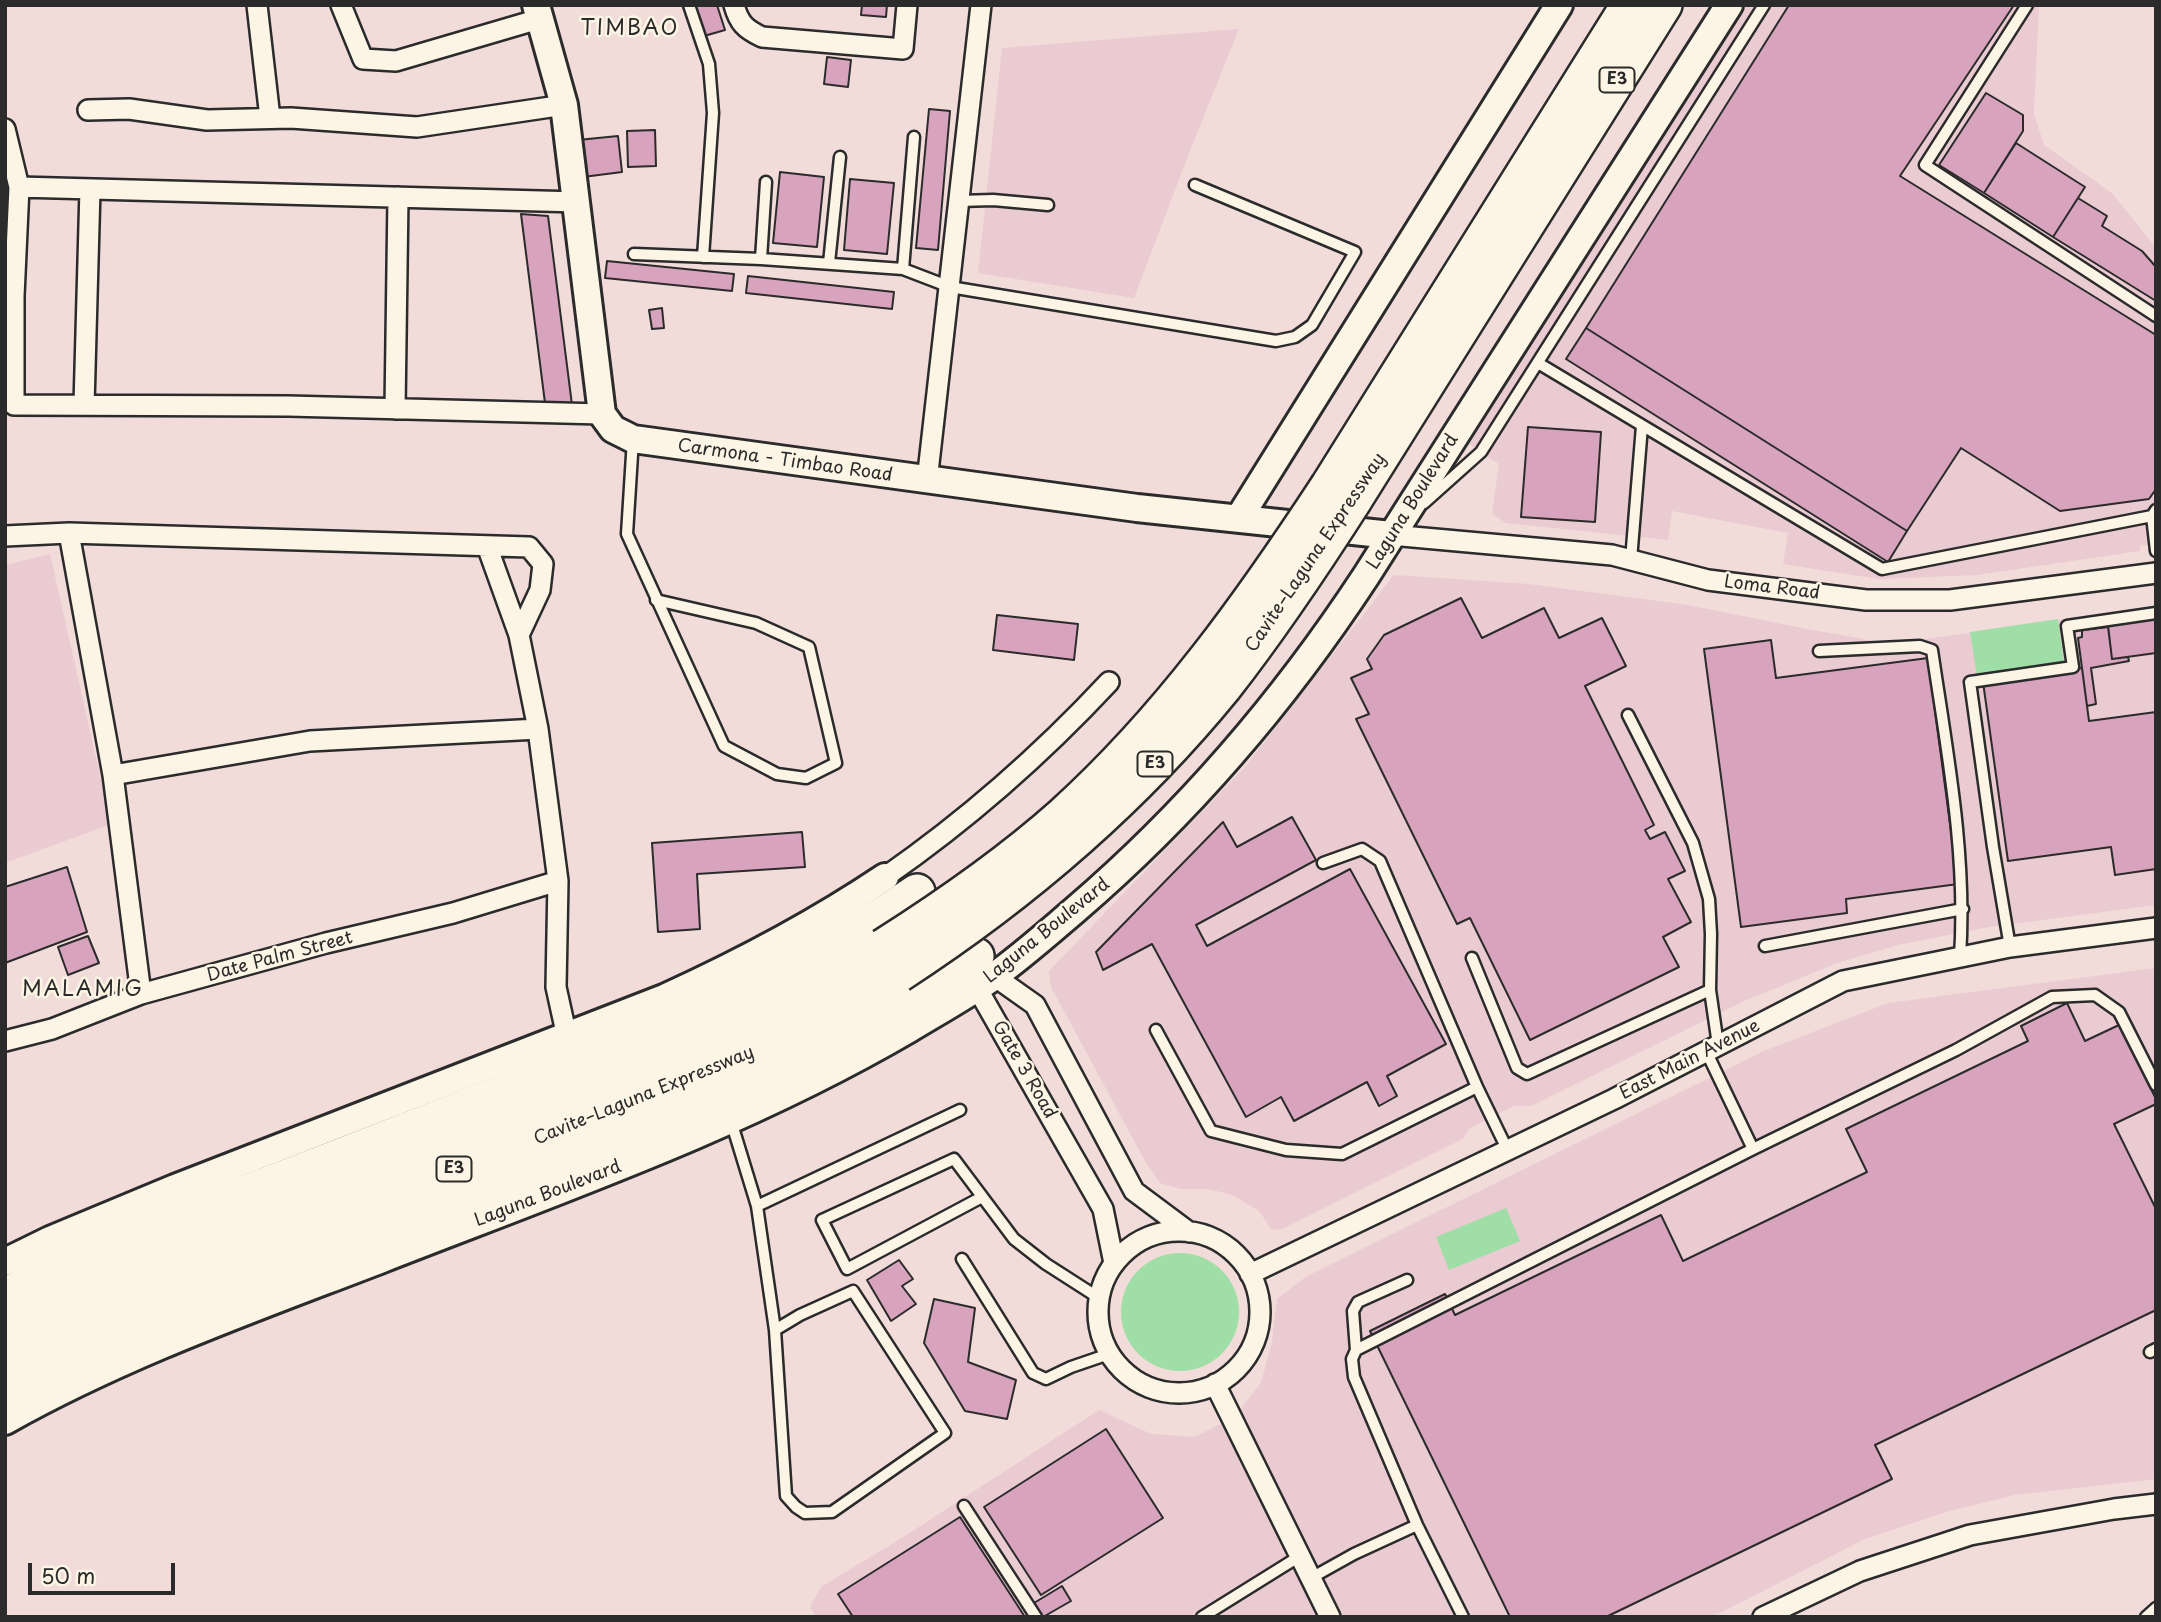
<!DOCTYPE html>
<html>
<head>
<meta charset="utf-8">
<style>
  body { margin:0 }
  #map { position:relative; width:2161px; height:1622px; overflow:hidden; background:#f1dcd9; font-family:"Playpen Sans",sans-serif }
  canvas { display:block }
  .frame { position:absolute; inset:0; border:7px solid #2b2b2b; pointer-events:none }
  .scale { position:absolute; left:28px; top:1563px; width:147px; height:32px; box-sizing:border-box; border:4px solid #2b2b2b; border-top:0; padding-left:9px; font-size:21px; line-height:24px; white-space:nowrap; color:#2b2b2b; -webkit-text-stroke:5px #fcf5e5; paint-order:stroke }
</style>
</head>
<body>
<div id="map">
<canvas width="2161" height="1622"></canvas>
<div class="frame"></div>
<div class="scale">50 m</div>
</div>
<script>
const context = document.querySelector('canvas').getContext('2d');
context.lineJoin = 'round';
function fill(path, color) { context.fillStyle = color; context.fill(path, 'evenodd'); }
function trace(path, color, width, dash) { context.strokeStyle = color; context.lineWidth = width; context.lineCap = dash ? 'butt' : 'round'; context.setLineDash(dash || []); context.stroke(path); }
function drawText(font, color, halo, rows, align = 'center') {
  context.font = font + ' "Playpen Sans",sans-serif'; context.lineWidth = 5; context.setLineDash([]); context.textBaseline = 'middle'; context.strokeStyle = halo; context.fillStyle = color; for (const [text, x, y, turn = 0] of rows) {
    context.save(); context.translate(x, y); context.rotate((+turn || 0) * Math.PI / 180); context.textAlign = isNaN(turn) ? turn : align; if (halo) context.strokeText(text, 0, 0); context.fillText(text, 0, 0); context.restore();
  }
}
fill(new Path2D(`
  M1744 5H2039L2034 114 2044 145 2113 194 2156 248V544L2140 546V551L1977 575 1878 579 1783 564 1788 533 1672 511 1668 540 1506 523 1492 514 1499 464 1466 442Z
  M1239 29 1191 148 1134 298 978 273 1002 48Z
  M50 554 111 824 5 863V565Z
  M1394 575 1529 584 1688 605 1807 629 1891 644 2156 606V905L1989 927 1898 945 1837 963 1742 1002 1531 1106H1514L1470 1128 1463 1139 1282 1229 1272 1230 1259 1211 1233 1195 1208 1189H1181L1160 1183 1145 1161 1051 987 1049 971 1245 767Z
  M2156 968V1479L2015 1495 1946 1512 1865 1539 1712 1617H816L810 1607 821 1587 905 1536 1099 1410 1151 1434 1195 1437 1234 1417 1261 1383 1272 1342 1277 1299 1307 1276 1764 1051 1888 1003Z`), '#e9cbd1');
fill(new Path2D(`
  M2058 619 2064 664 1977 676 1970 632Z
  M1506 1208 1520 1241 1449 1270 1436 1237Z
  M1121 1312a59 59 0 1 1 118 0a59 59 0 1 1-118 0Z`), '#9fdea6');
const building = new Path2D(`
  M695 5H717L725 30 704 36Z
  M862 5H887L886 17 861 15Z
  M1789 5H2014L1900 176 2156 335V489L2149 499 2060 511 1961 448 1907 531 1586 328Z
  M827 57 851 60 848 87 824 84Z
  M1986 93 2023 115V131L1984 193 1939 165Z
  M929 109 950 111 938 250 916 248Z
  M655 130 656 166 628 167 627 131Z
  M618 136 622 172 583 177 578 140Z
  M2016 143 2085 187 2053 237 1984 193Z
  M780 172 824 177 817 247 773 243Z
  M850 179 894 183 887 254 844 250Z
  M2078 198 2107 216 2102 226 2142 251 2156 267V301L2053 237Z
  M521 214 548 216 572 405 545 403Z
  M607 261 734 274 732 291 605 278Z
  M748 276 894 292 892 309 746 293Z
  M662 308 664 328 652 329 649 310Z
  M1586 328 1907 531 1888 562 1566 359Z
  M1528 427 1601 432 1595 522 1521 517Z
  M1461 598 1482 638 1544 608 1559 638 1602 618 1626 666 1585 686 1654 825 1645 830 1650 839 1665 832 1685 871 1668 879 1691 922 1663 937 1679 967 1530 1040 1470 918 1457 924 1356 719 1369 714 1351 678 1372 669 1367 659 1384 635Z
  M997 615 1078 624 1074 660 993 650Z
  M2156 619V653L2112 659 2108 625Z
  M2108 627 2112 659 2128 657 2129 661 2091 668 2096 704 2087 706 2078 638 2082 637V630Z
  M1771 640 1776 678 1928 658 1958 884 1846 899 1847 913 1741 927 1704 649Z
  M2082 668 2089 721 2156 712V869L2115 875 2111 847 2008 861 1983 682Z
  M1292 817 1316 860 1196 925 1207 946 1350 869 1446 1044 1387 1076 1397 1096 1379 1106 1367 1082 1294 1121 1281 1097 1246 1117 1152 944 1103 970 1096 952 1223 822 1237 847Z
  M802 832 805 867 697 874 700 929 658 932 652 843Z
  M67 867 87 932 5 963V887Z
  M88 936 99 963 68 975 58 947Z
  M2067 1003 2085 1041 2119 1025 2156 1099V1104L2114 1124 2156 1209V1310L1875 1445 1892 1479 1606 1617H1510L1370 1331 1445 1294 1455 1315 1661 1215 1683 1261 1867 1172 1846 1129 2028 1041 2021 1026Z
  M899 1260 913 1279 902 1286 916 1304 891 1321 867 1280Z
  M934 1299 975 1308 968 1362 1016 1380 1007 1419 965 1411 924 1343Z
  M1106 1429 1163 1518 1041 1595 984 1507Z
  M960 1517 1025 1617H853L838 1594Z
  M1062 1586 1071 1601 1043 1617 1034 1603Z`);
fill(building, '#d7a3bd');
trace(building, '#2b2b2b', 2);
const lane = new Path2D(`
  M689 5 709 64 713 113 703 257
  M2027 5 1925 165 2156 316
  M959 201 993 200 1048 205
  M634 254 761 259 903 269 950 287 1276 341 1295 337 1312 325 1355 252 1195 185
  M761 259 766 182
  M829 263 840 157
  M903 269 914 137
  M1538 363 1882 569 2152 516 2156 510
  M633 439 627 534 724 746 777 774 806 778 836 763 809 647 756 623 656 600
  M1424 503 1481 452 1764 5
  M2152 516 2156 551
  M1631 560 1642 426
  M1819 651 1920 646 1932 650C1947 752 1967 854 1960 957
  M1628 715 1693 843 1709 899 1711 934 1710 990 1718 1045
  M1323 863 1362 849 1380 861 1477 1087
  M1765 946 1963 909
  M2010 947 1993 847 1970 682 2073 667 2067 626 2156 613
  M1472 958 1517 1068 1527 1074 1710 990
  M1156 1030 1211 1131 1286 1150 1342 1154 1477 1087 1508 1151
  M1706 1051 1753 1149
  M731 1121 757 1206 775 1330 786 1496 796 1507 805 1513 832 1512 945 1433 853 1291 800 1315 775 1330
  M982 1197 847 1269 822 1220 954 1159 1014 1239 1046 1264 1099 1298
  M757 1206 960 1110
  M962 1259 1033 1373 1046 1379 1071 1367 1109 1354
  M1356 1350 1353 1311 1358 1302 1407 1280
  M2150 1352 2156 1349
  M964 1506 1036 1617
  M1311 1578 1354 1554 1417 1525
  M1202 1617 1300 1556
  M1463 1617 1417 1525 1354 1377 1352 1359 1356 1350 1753 1149 1956 1050 2052 997 2095 995 2119 1012 2156 1085
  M2146 1617 2156 1608`);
const street = new Path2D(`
  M257 5 270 118
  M341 5 363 59 396 61 539 19
  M734 5C739 23 745 29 762 37L903 49 907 5
  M88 110 129 109 207 120 291 118 417 127 564 105
  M5 129 19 187 14 296V405L288 406 602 414
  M19 187 578 202
  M84 405 90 189
  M395 409 398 197
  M927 481 981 5
  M69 533 113 775 141 994
  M1391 535 1612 555 1708 580 1866 600H1950L2156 573
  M5 536 69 533 529 547 543 564 540 590 519 635
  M487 546 519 635 538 729 558 881 556 987 567 1037
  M113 775 310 741 538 729
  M885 877C967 820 1041 755 1109 682
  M994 976 1035 1005 1134 1191 1189 1232
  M977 988 1103 1209 1114 1263
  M5 1041 52 1029 141 994 326 943 453 913 558 881
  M1098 1312a81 81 0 1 1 162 0a81 81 0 1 1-162 0Z
  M1250 1274 1614 1099 1843 981 2010 947 2156 928
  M1215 1384 1330 1617
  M1763 1617 1860 1571 1970 1535 2114 1509 2156 1504`);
const secondary = new Path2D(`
  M536 5 564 105 602 414 613 429 633 439 1137 508 1391 535
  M1239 518 1559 5
  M5 1262 50 1240 175 1188 664 998C741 963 815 924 885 877
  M5 1421C124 1354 255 1308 382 1259 561 1189 743 1126 909 1029 937 1012 966 996 993 977 1021 957 1048 933 1075 910 1188 813 1284 701 1366 576L1729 5`);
const highway = new Path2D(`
  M1329 485 1629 5
  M1354 500 1664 5
  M5 1296C88 1251 176 1219 263 1186 360 1149 457 1111 553 1073 680 1023 804 970 917 892
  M5 1325C290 1181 609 1113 883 947
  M5 1358 116 1304 234 1256 441 1174 657 1095 708 1073 809 1025 899 974
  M5 1391 131 1329 759 1080 859 1028 976 956`);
trace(lane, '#2b2b2b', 15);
trace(street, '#2b2b2b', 24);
trace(secondary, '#2b2b2b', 32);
trace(highway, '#2b2b2b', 40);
trace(lane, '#fcf5e5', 10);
trace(street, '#fcf5e5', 19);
trace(secondary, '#fcf5e5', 26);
trace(highway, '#fcf5e5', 35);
const highwayBridge = new Path2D(`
  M883 947C946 907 1007 865 1063 815 1169 719 1251 604 1329 485
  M899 974C1022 894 1131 801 1224 687 1271 627 1313 564 1354 500`);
trace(highwayBridge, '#2b2b2b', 40, []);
trace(highwayBridge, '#fcf5e5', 35);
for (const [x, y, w] of [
  [1617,80,35],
  [1155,764,35],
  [454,1169,35]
]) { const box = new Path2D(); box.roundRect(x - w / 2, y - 12.5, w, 25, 5); context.fillStyle = '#fcf5e5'; context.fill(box); trace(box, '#2b2b2b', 2); }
drawText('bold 16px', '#2b2b2b', null, [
  ["E3",1617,80],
  ["E3",1155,764],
  ["E3",454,1169]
]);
drawText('18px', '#2b2b2b', '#fcf5e5', [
  ["Carmona - Timbao Road",785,461,8],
  ["Laguna Boulevard",1413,502,-58],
  ["Cavite–Laguna Expressway",1316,553,-56],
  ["Loma Road",1772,588,7],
  ["Laguna Boulevard",1047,931,-39],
  ["Date Palm Street",280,957,-15],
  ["East Main Avenue",1690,1060,-27],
  ["Gate 3 Road",1024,1070,60],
  ["Cavite–Laguna Expressway",644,1096,-22],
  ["Laguna Boulevard",548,1194,-21]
]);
context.letterSpacing = '2px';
drawText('21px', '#2b2b2b', '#fcf5e5', [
  ["TIMBAO",630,29],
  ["MALAMIG",83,990]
]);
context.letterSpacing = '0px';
</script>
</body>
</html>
